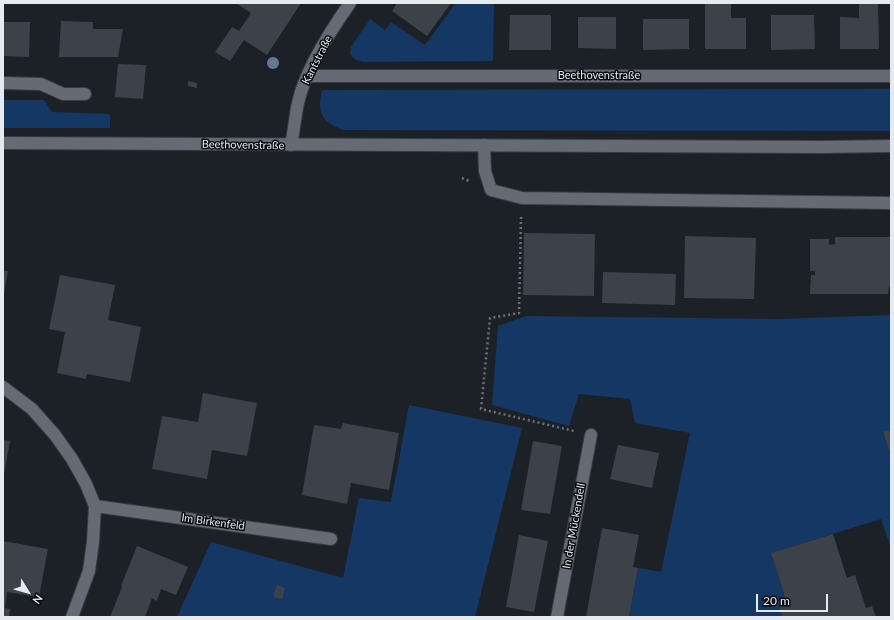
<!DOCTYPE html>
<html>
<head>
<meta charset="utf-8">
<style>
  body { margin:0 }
  #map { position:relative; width:894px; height:620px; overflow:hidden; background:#1c2128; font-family:Lato,sans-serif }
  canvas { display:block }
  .frame { position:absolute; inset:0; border:4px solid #e6eaef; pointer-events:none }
  .north { position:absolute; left:8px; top:572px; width:40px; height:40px; -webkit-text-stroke:3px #080a0d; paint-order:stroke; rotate:127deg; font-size:11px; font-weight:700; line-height:16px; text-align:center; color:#e6eaef }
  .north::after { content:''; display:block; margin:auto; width:14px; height:18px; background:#e6eaef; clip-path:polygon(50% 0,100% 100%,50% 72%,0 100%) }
  .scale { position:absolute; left:756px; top:594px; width:72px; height:18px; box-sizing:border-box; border:2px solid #e6eaef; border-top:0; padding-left:5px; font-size:12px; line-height:14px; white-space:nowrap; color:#e6eaef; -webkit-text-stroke:3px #080a0d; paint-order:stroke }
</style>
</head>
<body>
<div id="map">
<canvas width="894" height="620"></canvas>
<div class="frame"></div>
<div class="north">N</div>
<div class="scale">20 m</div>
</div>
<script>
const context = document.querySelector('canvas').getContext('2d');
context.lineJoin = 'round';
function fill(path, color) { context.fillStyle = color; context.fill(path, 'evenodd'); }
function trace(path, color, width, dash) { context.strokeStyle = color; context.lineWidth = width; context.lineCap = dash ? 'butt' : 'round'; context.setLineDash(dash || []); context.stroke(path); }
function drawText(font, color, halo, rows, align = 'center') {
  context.font = font + ' Lato,sans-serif'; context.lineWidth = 3; context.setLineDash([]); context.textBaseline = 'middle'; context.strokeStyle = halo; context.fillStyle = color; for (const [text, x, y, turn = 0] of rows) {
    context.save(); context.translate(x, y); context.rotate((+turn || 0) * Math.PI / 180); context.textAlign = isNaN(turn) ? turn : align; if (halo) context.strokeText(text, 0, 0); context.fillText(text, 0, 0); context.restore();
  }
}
fill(new Path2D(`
  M456 3H494L493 61 364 62 356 60 350 54 351 47 370 19 385 30 391 22 425 45Z
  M891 89V131L343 130C321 121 317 113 322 90Z
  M3 100H44L52 112 110 114V128H3Z
  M891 315V430L883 433 891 458V548L881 519 771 553 786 600 778 602 782 617H629L638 568 661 572 690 433 635 423 630 399 579 394 569 426 492 405 498 326 526 316 779 319Z
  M409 405 522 428 475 617H177L211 542 343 578 359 498 391 502Z`), '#153764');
fill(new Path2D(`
  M236 3H301L267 55 244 40 230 61 215 52 232 27 239 31 251 13Z
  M397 3H451L427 36 392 11Z
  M705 3H731V18H746V49H705Z
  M859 3H878L879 49H840V17L859 18Z
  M510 15H551V50H509Z
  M771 15H814L815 49 771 50Z
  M578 17H616V49L578 48Z
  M643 19H689V49L643 50Z
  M61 21 93 22V29H123L118 57H59Z
  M3 22H30L29 57 3 56Z
  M118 64 146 65 143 99 115 97Z
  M188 81 197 83V88L188 86Z
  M524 233 595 234 594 296 523 295Z
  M685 236 756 238 754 299 684 298Z
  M835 237H891V286H889L888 294H810L811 275H815V271H810V239H829V245L835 244Z
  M3 271H8L4 294H3Z
  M603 272 676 274 675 305 602 303Z
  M60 275 115 285 108 320 141 327 130 382 87 374 86 379 57 373 65 332 49 329Z
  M203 393 257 403 247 456 212 450 207 479 152 469 162 416 198 422Z
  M343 423 399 433 389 490 351 483 347 504 302 495 314 425 341 429Z
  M891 430V457L883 432Z
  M3 440 10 441 4 474H3Z
  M533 441 562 446 550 514 521 510Z
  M618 445 659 453 652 488 610 479Z
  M602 528 639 535 633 567 638 568 629 617H586Z
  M833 534 847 578 855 575 866 608 872 606 876 617H782L778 602 786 600 771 553Z
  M519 535 548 541 534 612 506 607Z
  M3 541 48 549 39 597 7 592 5 608 10 609 9 617H3Z
  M137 546 188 567 176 595 161 589 157 601 152 598 145 617H110L122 587 121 586Z
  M277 585 285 588 282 599 273 597Z`), '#3c424a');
const street = new Path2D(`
  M307 76H891
  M3 83 41 84 63 94H85
  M291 145C294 131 295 117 298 103 305 71 331 30 350 3
  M484 145 485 171 491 190 522 198 891 203
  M3 387 32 409 55 435 72 459 86 484 95 506 93 542 89 571 72 617
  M95 506 331 539
  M557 617 591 435`);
const secondary = new Path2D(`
  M3 143 821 147 891 146`);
trace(street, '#373b42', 14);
trace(secondary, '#373b42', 14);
trace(new Path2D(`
  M462 178 469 181
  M521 217 519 313 490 318 481 409 574 431`), '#6e7278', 2.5, [2, 3]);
trace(street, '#656b74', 12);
trace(secondary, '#656b74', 12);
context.fillStyle = '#647896';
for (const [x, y] of [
  [273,63]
]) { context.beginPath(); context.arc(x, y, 6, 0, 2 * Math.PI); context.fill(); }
drawText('11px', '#e6eaef', '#080a0d', [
  ["Kantstraße",317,60,-63],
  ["Beethovenstraße",599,75],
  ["Beethovenstraße",243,145,1],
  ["Im Birkenfeld",213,522,8],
  ["In der Mückendell",574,526,-80]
]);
</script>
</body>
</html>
